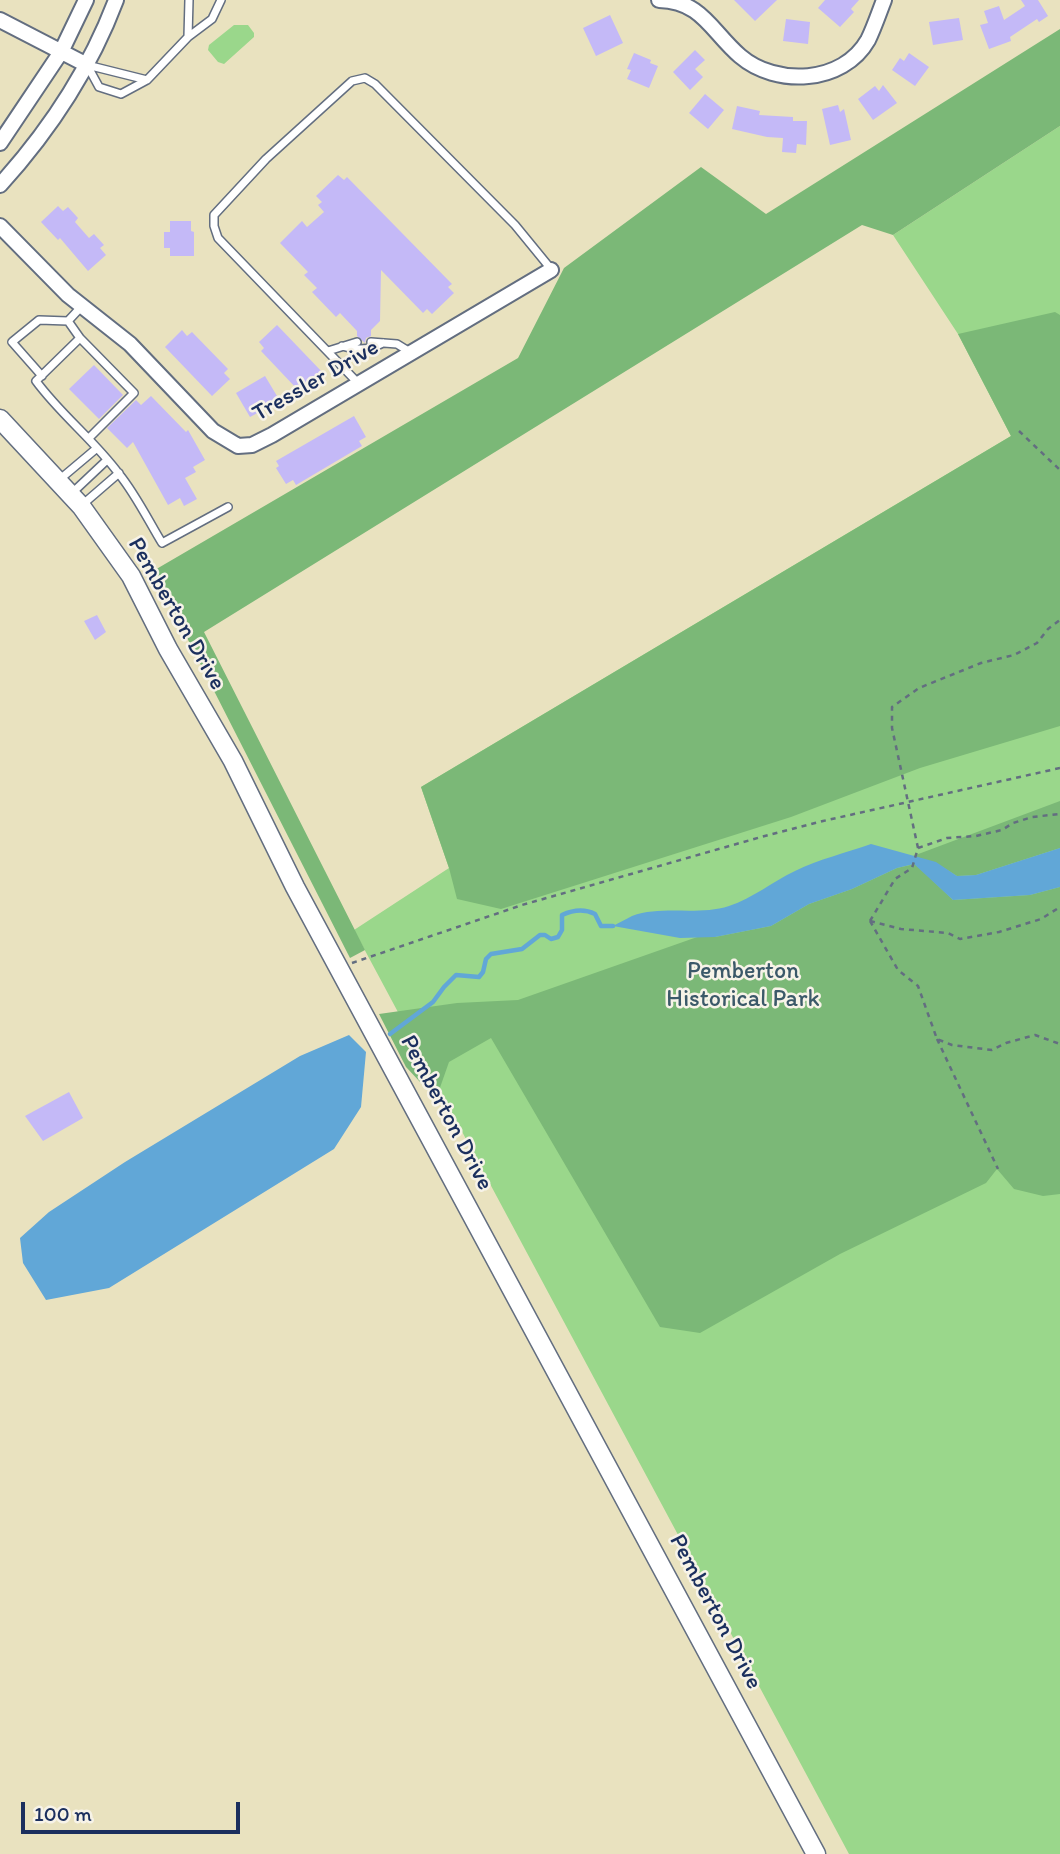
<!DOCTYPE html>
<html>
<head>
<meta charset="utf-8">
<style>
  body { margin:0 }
  #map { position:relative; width:1060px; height:1854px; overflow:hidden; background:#e9e2bf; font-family:Itim,sans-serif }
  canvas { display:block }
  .scale { position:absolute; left:21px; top:1802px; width:219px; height:32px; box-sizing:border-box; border:4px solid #1b2f5e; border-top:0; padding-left:9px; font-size:21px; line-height:24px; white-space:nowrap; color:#1b2f5e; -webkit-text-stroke:5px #f7f3e8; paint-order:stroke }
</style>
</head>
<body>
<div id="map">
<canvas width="1060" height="1854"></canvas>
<div class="scale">100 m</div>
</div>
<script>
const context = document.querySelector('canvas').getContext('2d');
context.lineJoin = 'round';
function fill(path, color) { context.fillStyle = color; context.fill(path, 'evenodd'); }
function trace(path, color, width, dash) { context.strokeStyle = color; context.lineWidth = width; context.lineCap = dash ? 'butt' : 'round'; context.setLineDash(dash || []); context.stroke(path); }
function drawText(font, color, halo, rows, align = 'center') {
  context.font = font + ' Itim,sans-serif'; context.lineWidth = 5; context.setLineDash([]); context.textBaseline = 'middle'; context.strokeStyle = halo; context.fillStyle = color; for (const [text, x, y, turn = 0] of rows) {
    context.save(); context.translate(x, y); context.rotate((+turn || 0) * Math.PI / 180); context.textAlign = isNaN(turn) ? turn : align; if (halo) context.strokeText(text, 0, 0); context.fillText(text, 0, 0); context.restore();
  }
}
fill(new Path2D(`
  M234 25H248L254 33V37L224 64 218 62 208 50 209 45Z
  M1060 126V1854H849L354 930 449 868 421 787 1011 436 958 334 893 235Z`), '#9ad78b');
fill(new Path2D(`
  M1060 29V126L893 235 862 225 204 632 365 950 350 958 153 571 518 358 564 268 701 167 766 214Z
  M1055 312 1060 315V726L920 768 791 817 501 909 457 899 449 868 421 787 1011 436 958 334Z
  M1060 801V848L976 875 957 876 936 863 913 856Z
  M915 864 953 900 1030 895 1060 887V1194L1043 1196 1014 1189 997 1169 986 1183 840 1254 700 1333 660 1327 491 1038 449 1062 436 1099 406 1067 379 1014 457 1003 518 1000 700 936 715 937 771 926 809 904 852 889 897 868Z`), '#7bb877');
fill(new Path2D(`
  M871 844 936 862 957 876 976 875 1060 848V887L1030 895 953 900 914 864 897 868 852 889 809 904 771 926 715 937 680 938 613 926C619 923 626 919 632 916 662 905 698 916 729 906 753 898 772 882 795 871 819 859 846 853 871 844Z
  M349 1035 366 1052 361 1107 334 1149 109 1288 46 1300 23 1263 20 1238 49 1212 125 1162 300 1056Z`), '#61a7d7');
trace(new Path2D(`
  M390 1034 433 1002 444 987 456 975 479 977 483 972 486 959 491 954 522 949 540 935H545L551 939 558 937 562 930V915C573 910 585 909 595 914L601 926H613`), '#61a7d7', 4.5);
fill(new Path2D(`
  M734 0H777L755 21Z
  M825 0H859L851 9 854 12 840 27 818 8Z
  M1021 0H1038L1048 16 1039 22 1037 19 1010 37 1011 41 989 49 980 25 988 23 984 11 999 6 1004 20 1025 6Z
  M610 15 623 43 596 56 583 28Z
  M959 18 963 40 933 45 929 22Z
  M786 19 810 22 808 44 783 41Z
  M695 50 705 60 695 69 703 77 690 90 673 72Z
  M634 53 651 60 650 63 658 66 649 88 627 79 631 70 627 69Z
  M909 53 929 67 915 86 892 70 900 58 904 61Z
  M883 85 897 103 873 120 858 99 875 86 879 91Z
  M705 94 724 110 708 129 689 113Z
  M838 105 840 112 844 109 851 140 830 145 822 109Z
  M737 106 760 111 759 115 793 117V121H807L806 145 797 144 796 153 782 152 783 138 767 137 732 129Z
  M338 175 344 180 347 177 452 284 448 287 454 293 432 314 427 309 423 313 381 270 380 321 371 330V336L366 338 365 343 357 336V331L340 313 336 317 312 292 317 288 304 275 308 272 280 243 302 221 307 227 324 212 318 205 322 202 316 196Z
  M58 206 63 211 68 207 78 218 75 222 89 238 94 234 104 245 100 248 106 255 88 271 60 238 58 240 41 222Z
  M170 221H191V231L194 232V256H170V248H164V232H170Z
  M277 325 324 374 306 391 301 385 297 389 261 351 264 348 259 342Z
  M182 330 187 336 192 332 228 369 224 373 230 379 212 396 165 347Z
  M94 365 123 395 99 419 69 389Z
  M265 376 280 401 250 417 236 393Z
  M151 396 186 432 188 430 205 460 193 467 196 472 185 478 197 499 184 506 180 498 168 505 133 442 127 448 107 428 136 400 141 405Z
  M354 416 366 437 359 441 362 446 296 485 293 480 286 484 276 468 279 466 276 461Z
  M97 615 106 632 95 640 84 621Z
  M69 1092 83 1118 43 1141 25 1116Z`), '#c4b9f7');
const service = new Path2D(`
  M188 37 212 19 221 0
  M87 65 99 87 121 94 147 80 188 37 189 0
  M87 65 147 80
  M68 321 80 338
  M371 342 397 344 410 352
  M342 346C357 351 370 350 383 343
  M328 351 357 342
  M42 376 12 342 39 320 68 321 82 306
  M358 383 218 238 214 226V215L266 159 352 81 365 78 375 84 515 225 551 269
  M89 438 134 393 80 338 36 381C61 415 94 440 119 474 136 495 148 520 162 543L228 507
  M59 480 97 448
  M72 493 107 460
  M82 505 119 473`);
const minor = new Path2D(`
  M659 0C702 1 711 31 740 56 776 87 843 84 868 40 874 28 879 13 884 0
  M0 20 87 65
  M0 143 61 52 86 0
  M0 185C49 131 90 69 116 0
  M0 226 68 295 130 344 213 431 238 446 252 445 272 435 551 270`);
const tertiary = new Path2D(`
  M0 419 81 506 131 576 168 649 233 761 295 887 816 1854`);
trace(service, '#636e80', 10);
trace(minor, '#636e80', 18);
trace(tertiary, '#636e80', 21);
trace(new Path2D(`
  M1019 431 1060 470
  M918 848 947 838 976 836 1002 830 1013 823 1032 817 1060 814
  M870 921 895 879 912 868 918 848 892 728V707L919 688 981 663 1014 655 1037 643 1048 629 1060 620
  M870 921 898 970 918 986 937 1039 952 1045 992 1050 1006 1043 1035 1035 1060 1044
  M870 921 901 929 948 933 960 939 999 932 1041 919 1060 907
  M352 963 522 905 761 837 823 821 1060 768
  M937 1039 998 1169`), '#636e80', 2.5, [5, 5]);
trace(service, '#fff', 7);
trace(minor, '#fff', 14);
trace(tertiary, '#fff', 18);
drawText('24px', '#1b2f5e', '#f7f3e8', [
  ["Tressler Drive",316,381,-30],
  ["Pemberton Drive",176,614,60],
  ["Pemberton Drive",446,1113,62],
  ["Pemberton Drive",715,1612,62]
]);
drawText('24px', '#3b5969', '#f7f3e8', [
  ["Pemberton",743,972],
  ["Historical Park",743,1000]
]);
</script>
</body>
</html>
